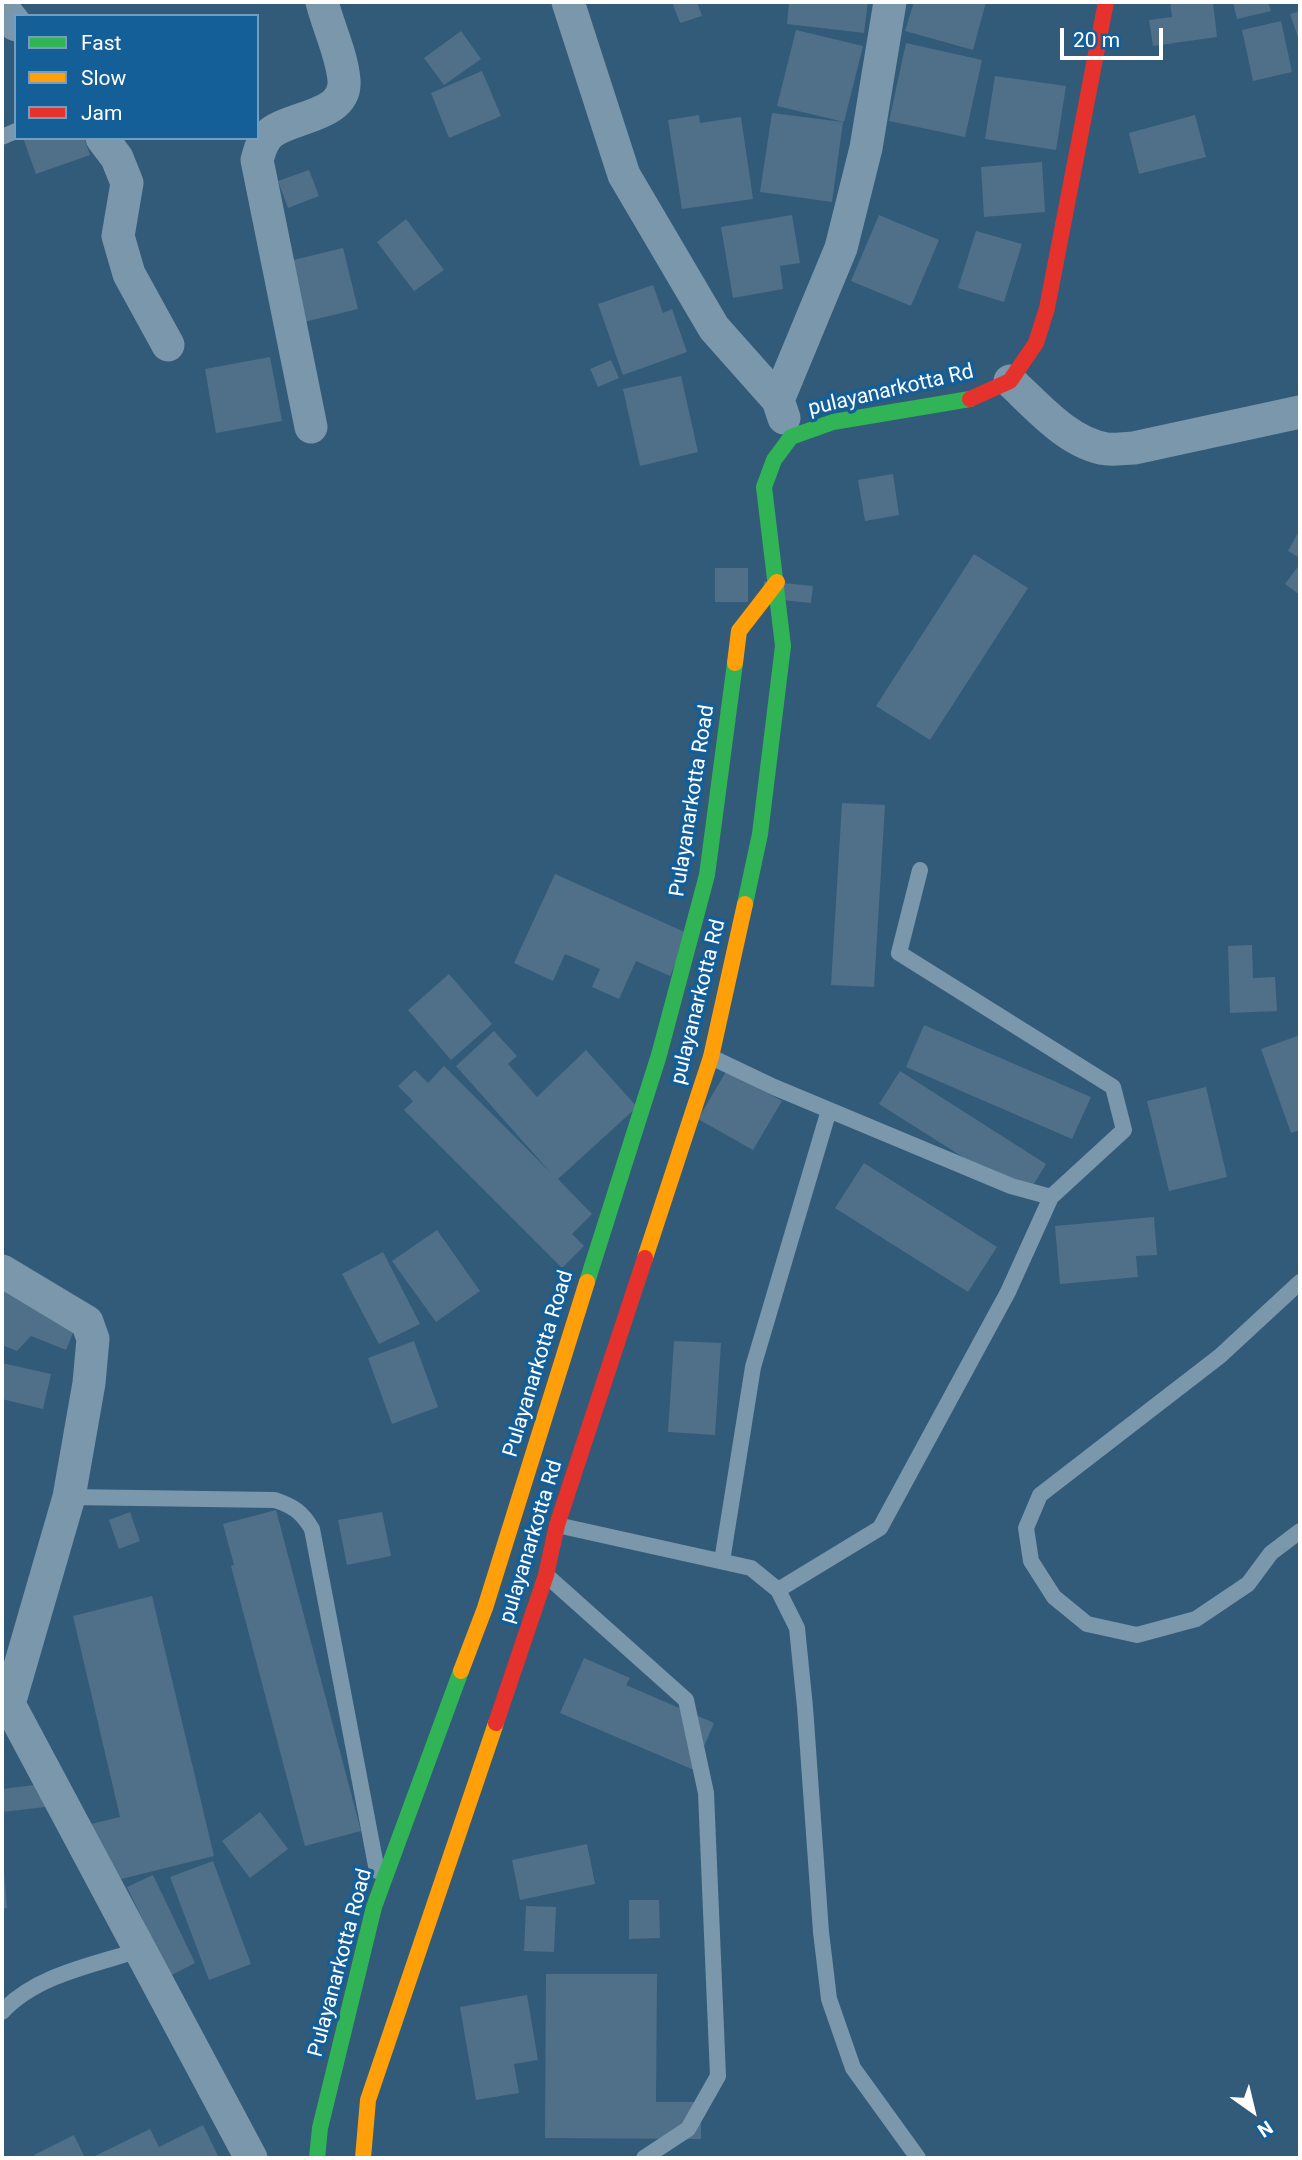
<!DOCTYPE html>
<html>
<head>
<meta charset="utf-8">
<style>
  body { margin:0 }
  #map { position:relative; width:1302px; height:2160px; overflow:hidden; background:#325b79; font-family:Roboto,sans-serif }
  canvas { display:block }
  .frame { position:absolute; inset:0; border:4px solid #fff; pointer-events:none }
  .legend { position:absolute; left:14px; top:14px; width:245px; height:126px; box-sizing:border-box; background:#145f97; border:2px solid #729fc1; margin:0; padding:9px 12px; list-style:none; font-size:21px; color:#fff }
  .legend li { display:flex; align-items:center; gap:14px; height:35px }
  .legend b { width:35px; border:2px solid #729fc1 }
  .north { position:absolute; left:1218px; top:2076px; width:70px; height:70px; -webkit-text-stroke:5px #145f97; paint-order:stroke; rotate:146deg; font-size:19px; font-weight:700; line-height:28px; text-align:center; color:#fff }
  .north::after { content:''; display:block; margin:auto; width:24px; height:32px; background:#fff; clip-path:polygon(50% 0,100% 100%,50% 72%,0 100%) }
  .scale { position:absolute; left:1060px; top:28px; width:103px; height:32px; box-sizing:border-box; border:4px solid #fff; border-top:0; padding-left:9px; font-size:21px; line-height:24px; white-space:nowrap; color:#fff; -webkit-text-stroke:5px #145f97; paint-order:stroke }
</style>
</head>
<body>
<div id="map">
<canvas width="1302" height="2160"></canvas>
<div class="frame"></div>
<ul class="legend">
<li><b style="height:9px;background:#30b455"></b>Fast</li>
<li><b style="height:9px;background:#ff9f0a"></b>Slow</li>
<li><b style="height:9px;background:#e5322d"></b>Jam</li>
</ul>
<div class="north">N</div>
<div class="scale">20 m</div>
</div>
<script>
const context = document.querySelector('canvas').getContext('2d');
context.lineJoin = 'round';
function fill(path, color) { context.fillStyle = color; context.fill(path, 'evenodd'); }
function trace(path, color, width, dash) { context.strokeStyle = color; context.lineWidth = width; context.lineCap = dash ? 'butt' : 'round'; context.setLineDash(dash || []); context.stroke(path); }
function drawText(font, color, halo, rows, align = 'center') {
  context.font = font + ' Roboto,sans-serif'; context.lineWidth = 7; context.setLineDash([]); context.textBaseline = 'middle'; context.strokeStyle = halo; context.fillStyle = color; for (const [text, x, y, turn = 0] of rows) {
    context.save(); context.translate(x, y); context.rotate((+turn || 0) * Math.PI / 180); context.textAlign = isNaN(turn) ? turn : align; if (halo) context.strokeText(text, 0, 0); context.fillText(text, 0, 0); context.restore();
  }
}
fill(new Path2D(`
  M672 2H697L702 16 680 23Z
  M789 2H868L864 33 787 24Z
  M914 2H986L973 50 905 31Z
  M1170 2H1213L1217 37 1153 46 1149 20 1172 17Z
  M1233 2H1268L1271 11 1237 19Z
  M1300 11V43L1290 14Z
  M1281 21 1292 72 1253 81 1242 30Z
  M796 30 863 46 844 122 777 106Z
  M461 31 481 59 444 85 424 58Z
  M906 43 982 60 965 137 889 121Z
  M482 71 501 116 449 138 431 93Z
  M995 76 1066 86 1056 150 985 139Z
  M772 113 843 122 832 202 760 192Z
  M699 115 700 123 741 117 753 199 682 209 668 120Z
  M1195 115 1206 157 1139 174 1129 133Z
  M23 138H84L90 155 36 174Z
  M1042 162 1045 212 984 217 981 167Z
  M309 170 319 196 288 208 278 181Z
  M792 215 800 263 780 266 783 289 733 298 721 227Z
  M879 215 939 240 911 306 851 281Z
  M406 219 444 270 414 291 377 242Z
  M976 231 1022 244 1004 302 958 288Z
  M343 248 358 309 304 322 289 261Z
  M653 285 663 313 672 309 687 352 623 375 598 304Z
  M270 357 282 421 216 433 205 369Z
  M611 360 619 378 598 387 590 369Z
  M681 376 698 452 640 466 623 389Z
  M893 474 899 515 865 521 858 480Z
  M1300 529V558L1288 551Z
  M974 554 1028 588 930 740 876 706Z
  M1300 564V595L1285 584Z
  M715 568H748V602H715Z
  M764 581 813 586 811 603 762 598Z
  M842 803 885 805 874 987 831 985Z
  M555 874 689 934 670 976 636 961 619 999 592 987 600 969 565 954 553 981 514 963Z
  M1252 945 1253 978 1275 977 1277 1011 1230 1013 1228 946Z
  M449 974 492 1024 451 1060 408 1010Z
  M924 1025 1091 1097 1072 1139 906 1067Z
  M494 1031 517 1056 508 1064 537 1097 586 1050 637 1107 558 1179 592 1214 572 1234 584 1246 562 1268 404 1110 413 1101 398 1086 415 1070 428 1083 444 1066 551 1173 456 1066Z
  M1300 1035V1130L1291 1133 1261 1049Z
  M727 1070 782 1101 753 1150 698 1119Z
  M900 1071 1046 1164 1026 1197 879 1104Z
  M1206 1087 1227 1177 1169 1191 1147 1101Z
  M864 1163 997 1247 968 1292 835 1208Z
  M1154 1217 1157 1255 1136 1256 1138 1277 1060 1284 1055 1226Z
  M437 1230 480 1291 436 1322 392 1261Z
  M383 1252 420 1324 379 1344 342 1274Z
  M2 1290 78 1321 66 1350 31 1336 17 1351 2 1345Z
  M414 1341 438 1407 392 1424 368 1358Z
  M674 1341 721 1343 715 1435 668 1432Z
  M2 1363 51 1374 43 1409 2 1399Z
  M276 1510 361 1831 305 1846 231 1566 234 1565 223 1524Z
  M130 1512 140 1541 119 1549 109 1520Z
  M382 1512 391 1556 347 1565 338 1520Z
  M152 1596 214 1856 105 1883 91 1824 120 1817 73 1616Z
  M584 1658 630 1678 626 1685 714 1723 694 1770 560 1713Z
  M51 1783 54 1806 2 1812V1789Z
  M260 1812 288 1849 250 1878 222 1841Z
  M587 1844 595 1884 520 1900 512 1860Z
  M213 1861 251 1964 209 1980 170 1877Z
  M2 1871H4L7 1908 2 1909Z
  M153 1875 195 1963 170 1976 127 1887Z
  M629 1900H659L660 1938 629 1939Z
  M526 1906 556 1907 554 1952 524 1951Z
  M546 1974H657L656 2102H701V2139L545 2138Z
  M527 1995 538 2060 514 2064 519 2093 476 2100 460 2007Z
  M203 2125 219 2158H91L150 2129 159 2147Z
  M74 2135 85 2158H36L34 2155Z`), '#4f7088');
trace(new Path2D(`
  M2 137 16 131
  M711 1057 774 1087 1011 1186 1051 1197 1124 1130 1113 1087 899 953 920 870
  M1300 1282 1220 1356 1040 1495 1026 1528 1031 1561 1054 1597 1087 1624 1137 1635 1196 1619 1248 1584 1271 1553 1300 1531
  M69 1497 275 1500C293 1506 302 1512 312 1529L377 1871
  M557 1525 751 1568 778 1590 797 1628 805 1707 821 1932 829 1999 853 2068 918 2158
  M722 1561 753 1367 829 1110
  M546 1575 686 1700 706 1793 718 2076 688 2129 644 2158
  M778 1590 880 1528 1008 1292 1051 1197
  M2 2012C36 1975 93 1965 140 1950`), '#7b97ab', 16);
trace(new Path2D(`
  M568 2 624 175 714 328 778 400
  M2 7 16 25
  M102 138 117 158 127 183 118 236 129 274 168 345
  M1010 381C1037 406 1069 444 1107 449 1116 450 1126 448 1134 448L1300 412
  M784 418 778 400 841 248 866 148 890 2
  M311 427 257 160C260 150 262 139 272 132 294 116 347 116 344 80 342 55 328 26 322 2
  M2 1271 87 1322 93 1339 89 1383 69 1497 9 1704
  M2 1696 9 1704 251 2158`), '#7b97ab', 33);
trace(new Path2D(`
  M745 904 760 834 783 646 764 487 774 460 791 437 833 422 970 399
  M587 1282 659 1055 707 875 735 663
  M317 2158 320 2128 374 1907 461 1671`), '#30b455', 16);
trace(new Path2D(`
  M735 663 739 631 777 582
  M645 1258 711 1057 745 904
  M461 1671 485 1608 587 1282
  M363 2158 368 2100 496 1723`), '#ff9f0a', 16);
trace(new Path2D(`
  M970 399 1010 381 1036 343 1047 308 1106 2
  M496 1723 546 1575 557 1525 645 1258`), '#e5322d', 16);
drawText('21px', '#fff', '#145f97', [
  ["pulayanarkotta Rd",891,391,-13],
  ["Pulayanarkotta Road",693,801,-81],
  ["pulayanarkotta Rd",699,1002,-76],
  ["Pulayanarkotta Road",539,1364,-73],
  ["pulayanarkotta Rd",532,1542,-73],
  ["Pulayanarkotta Road",341,1963,-75]
]);
</script>
</body>
</html>
